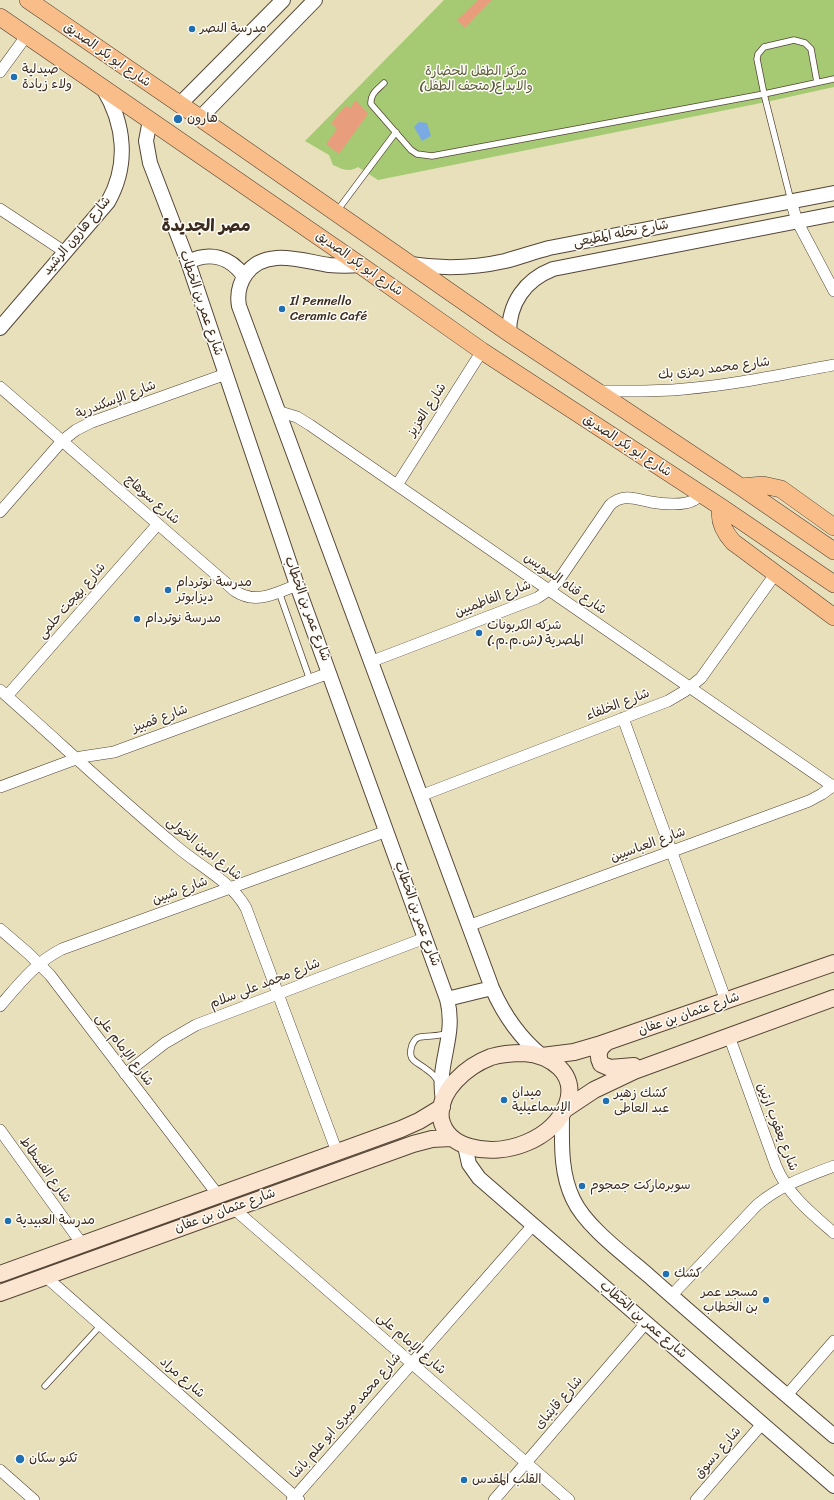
<!DOCTYPE html>
<html>
<head>
<meta charset="utf-8">
<style>
  body { margin:0 }
  canvas { display:block; background:#e8e0bb }
</style>
</head>
<body>
<canvas width="834" height="1500"></canvas>
<script>
const context = document.querySelector('canvas').getContext('2d');
context.lineJoin = 'round';
function fill(path, color) { context.fillStyle = color; context.fill(path, 'evenodd'); }
function trace(path, color, width, dash) { context.strokeStyle = color; context.lineWidth = width; context.lineCap = dash ? 'butt' : 'round'; context.setLineDash(dash || []); context.stroke(path); }
function drawText(font, color, halo, rows, align = 'center') {
  context.font = font + ' Sriracha,"Playpen Sans Arabic",sans-serif'; context.lineWidth = 3; context.setLineDash([]); context.textBaseline = 'middle'; context.strokeStyle = halo; context.fillStyle = color; for (const [text, x, y, turn = 0] of rows) {
    context.save(); context.translate(x, y); context.rotate((+turn || 0) * Math.PI / 180); context.textAlign = isNaN(turn) ? turn : align; if (halo) context.strokeText(text, 0, 0); context.fillText(text, 0, 0); context.restore();
  }
}
fill(new Path2D(`
  M444 0H834V87L766 102 378 180 358 167C348 173 342 169 333 165L329 155 305 141Z`), '#a6ca73');
fill(new Path2D(`
  M419 122 427 123 431 136 422 141 414 127Z`), '#79aae4');
fill(new Path2D(`
  M478 0H492L465 28 457 20Z
  M356 100 368 114 339 154 326 144 337 129 331 123 346 105 350 108Z`), '#e89e7d');
const service = new Path2D(`
  M384 83C377 90 370 94 371 104L411 150 417 154 432 156 764 94 834 79
  M791 201 764 94 757 59 758 54 764 47 794 40 805 43 811 49 817 82
  M337 211 396 132
  M279 592 310 680
  M439 1083C436 1077 432 1073 426 1069 416 1061 407 1061 412 1045 414 1041 415 1038 420 1037 430 1035 437 1037 448 1033
  M45 1386 101 1325`);
const minor = new Path2D(`
  M0 72 27 35
  M791 201 797 221 834 291
  M0 209 65 252
  M0 387 235 591C256 605 276 593 297 585
  M599 391C627 391 655 392 684 389 734 385 784 374 834 365
  M277 411 297 417 310 425 834 787
  M397 485 482 351
  M0 512 62 441 76 430 92 422 226 374
  M370 662 537 598 549 590 558 581 610 505C623 493 635 499 651 502 661 504 685 506 694 500 696 499 699 496 701 494
  M0 690C59 742 116 796 176 846 199 866 231 881 246 908L337 1152
  M7 696 158 524
  M623 718 726 1001
  M0 787 81 757 114 752 329 673
  M420 796 668 701 685 691 701 678 776 573
  M468 926 809 801 822 794 834 785
  M0 929 29 954 50 975 218 1195
  M0 1006C19 984 36 962 62 949L387 831
  M729 1036 776 1166C788 1195 811 1213 834 1233
  M125 1074 165 1043 196 1025 425 938
  M0 1130 82 1244
  M233 1208 569 1500
  M45 1276 299 1500
  M671 1296 757 1205C781 1185 805 1177 834 1166
  M787 1395 834 1341
  M0 1470 34 1500
  M292 1500 533 1225
  M494 1500 646 1323
  M696 1500 762 1424`);
const tertiary = new Path2D(`
  M180 104 283 0
  M200 118 315 0
  M150 120 146 141 150 163 188 262 297 585 447 999C457 1037 436 1063 443 1100
  M188 262C210 251 230 257 244 276
  M410 264C442 269 474 268 505 261 520 257 534 252 549 248L834 193
  M360 265C350 266 339 266 329 265 302 261 265 247 246 274 239 284 237 295 239 306L492 988C503 1013 520 1038 542 1056
  M0 328 108 202C129 165 125 124 103 88
  M509 333C509 303 525 280 553 269L834 214
  M447 999 492 988
  M562 1113C562 1142 560 1172 573 1199 586 1227 625 1255 649 1276 710 1330 772 1383 834 1436
  M465 1146 469 1164 479 1178 834 1486`);
const secondary = new Path2D(`
  M606 1043C598 1048 597 1056 601 1064L610 1068 634 1066
  M524 1053C550 1055 578 1073 567 1104 553 1140 505 1157 470 1147 456 1143 444 1134 441 1119 437 1091 467 1066 491 1057 501 1054 513 1053 524 1053Z
  M542 1056 574 1052 598 1045 834 963
  M564 1110 594 1090 634 1071 834 998
  M0 1274 401 1129 419 1121 442 1107
  M0 1293 413 1144 432 1139 451 1138`);
const primary = new Path2D(`
  M28 0 200 118 509 333 741 487 834 551
  M0 17 360 265 482 351 721 507 834 584
  M741 487 763 485 781 489 834 527
  M721 507C718 520 724 532 733 542L834 617`);
trace(service, '#554536', 7);
trace(minor, '#554536', 12);
trace(tertiary, '#554536', 16);
trace(secondary, '#554536', 18);
trace(primary, '#554536', 18);
trace(service, '#fff', 5.5);
trace(minor, '#fff', 11);
trace(tertiary, '#fff', 14);
trace(secondary, '#fce5d0', 16);
trace(primary, '#f8bd89', 17);
for (const [x, y, r, color] of [
  [192,29,4,"#1f6fb2"],
  [14,77,4,"#1f6fb2"],
  [178,119,5,"#1f6fb2"],
  [282,309,4,"#1f6fb2"],
  [168,590,4,"#1f6fb2"],
  [137,619,4,"#1f6fb2"],
  [479,633,4,"#1f6fb2"],
  [504,1100,4,"#1f6fb2"],
  [606,1101,4,"#1f6fb2"],
  [582,1186,4,"#1f6fb2"],
  [8,1221,4,"#1f6fb2"],
  [666,1274,4,"#1f6fb2"],
  [766,1300,4,"#1f6fb2"],
  [20,1459,5,"#1f6fb2"],
  [464,1480,4,"#1f6fb2"]
]) { const dot = new Path2D(); dot.arc(x, y, r, 0, 2 * Math.PI); context.fillStyle = color; context.fill(dot); trace(dot, '#fdfcf7', 1.5); }
drawText('13px', '#3b2a1e', '#fdfcf7', [
  ["مدرسة النصر",200,29],
  ["صيدلية",22,70],
  ["ولاء زيادة",22,85],
  ["هارون",187,119],
  ["Il Pennello",290,302],
  ["Ceramic Café",290,317],
  ["مدرسة نوتردام",176,583],
  ["ديزابوتر",176,598],
  ["مدرسة نوتردام",145,619],
  ["شركه الكربونات",487,626],
  ["المصرية (ش.م.م.)",487,641],
  ["ميدان",512,1093],
  ["الإسماعيلية",512,1108],
  ["كشك زهير",614,1094],
  ["عبد العاطى",614,1109],
  ["سوبرماركت جمجوم",590,1186],
  ["مدرسة العبيدية",16,1221],
  ["كشك",674,1274],
  ["مسجد عمر",758,1293,"right"],
  ["بن الخطاب",758,1308,"right"],
  ["تكنو سكان",29,1459],
  ["القلب المقدس",472,1480]
], 'left');
drawText('13px', '#3b2a1e', '#fdfcf7', [
  ["شارع ابو بكر الصديق",107,55,35],
  ["شارع نخله المطيعى",621,234,-11],
  ["شارع هارون الرشيد",77,236,-50],
  ["شارع ابو بكر الصديق",359,264,35],
  ["شارع عمر بن الخطاب",201,303,71],
  ["شارع محمد رمزى بك",714,369,-7],
  ["شارع الإسكندرية",116,400,-21],
  ["شارع العزيز",427,410,-57],
  ["شارع ابو بكر الصديق",627,446,33],
  ["شارع سوهاج",152,500,41],
  ["شارع قناه السويس",565,584,35],
  ["شارع الفاطميين",493,599,-21],
  ["شارع بهجت حلمى",72,601,-49],
  ["شارع عمر بن الخطاب",307,609,70],
  ["شارع الخلفاء",618,705,-21],
  ["شارع قمبيز",160,719,-20],
  ["شارع العباسيين",648,845,-20],
  ["شارع امين الخولى",204,849,39],
  ["شارع شبين",180,891,-20],
  ["شارع عمر بن الخطاب",417,914,70],
  ["شارع محمد على سلام",265,984,-21],
  ["شارع عثمان بن عفان",689,1014,-19],
  ["شارع الإمام على",124,1050,53],
  ["شارع يعقوب ارتين",777,1127,69],
  ["شارع الفسطاط",45,1170,54],
  ["شارع عثمان بن عفان",225,1211,-20],
  ["شارع عمر بن الخطاب",643,1320,41],
  ["شارع الإمام على",411,1344,41],
  ["شارع مراد",182,1378,41],
  ["شارع قايتباى",559,1403,-49],
  ["شارع محمد صبرى ابو علم باشا",346,1416,-49],
  ["شارع دسوق",718,1453,-49]
]);
drawText('13px', '#5b5a38', '#fdfcf7', [
  ["مركز الطفل للحضارة",476,72],
  ["والابداع(متحف الطفل)",476,87]
]);
drawText('bold 17px', '#3b2a1e', '#fdfcf7', [
  ["مصر الجديدة",206,227]
]);
</script>
</body>
</html>
